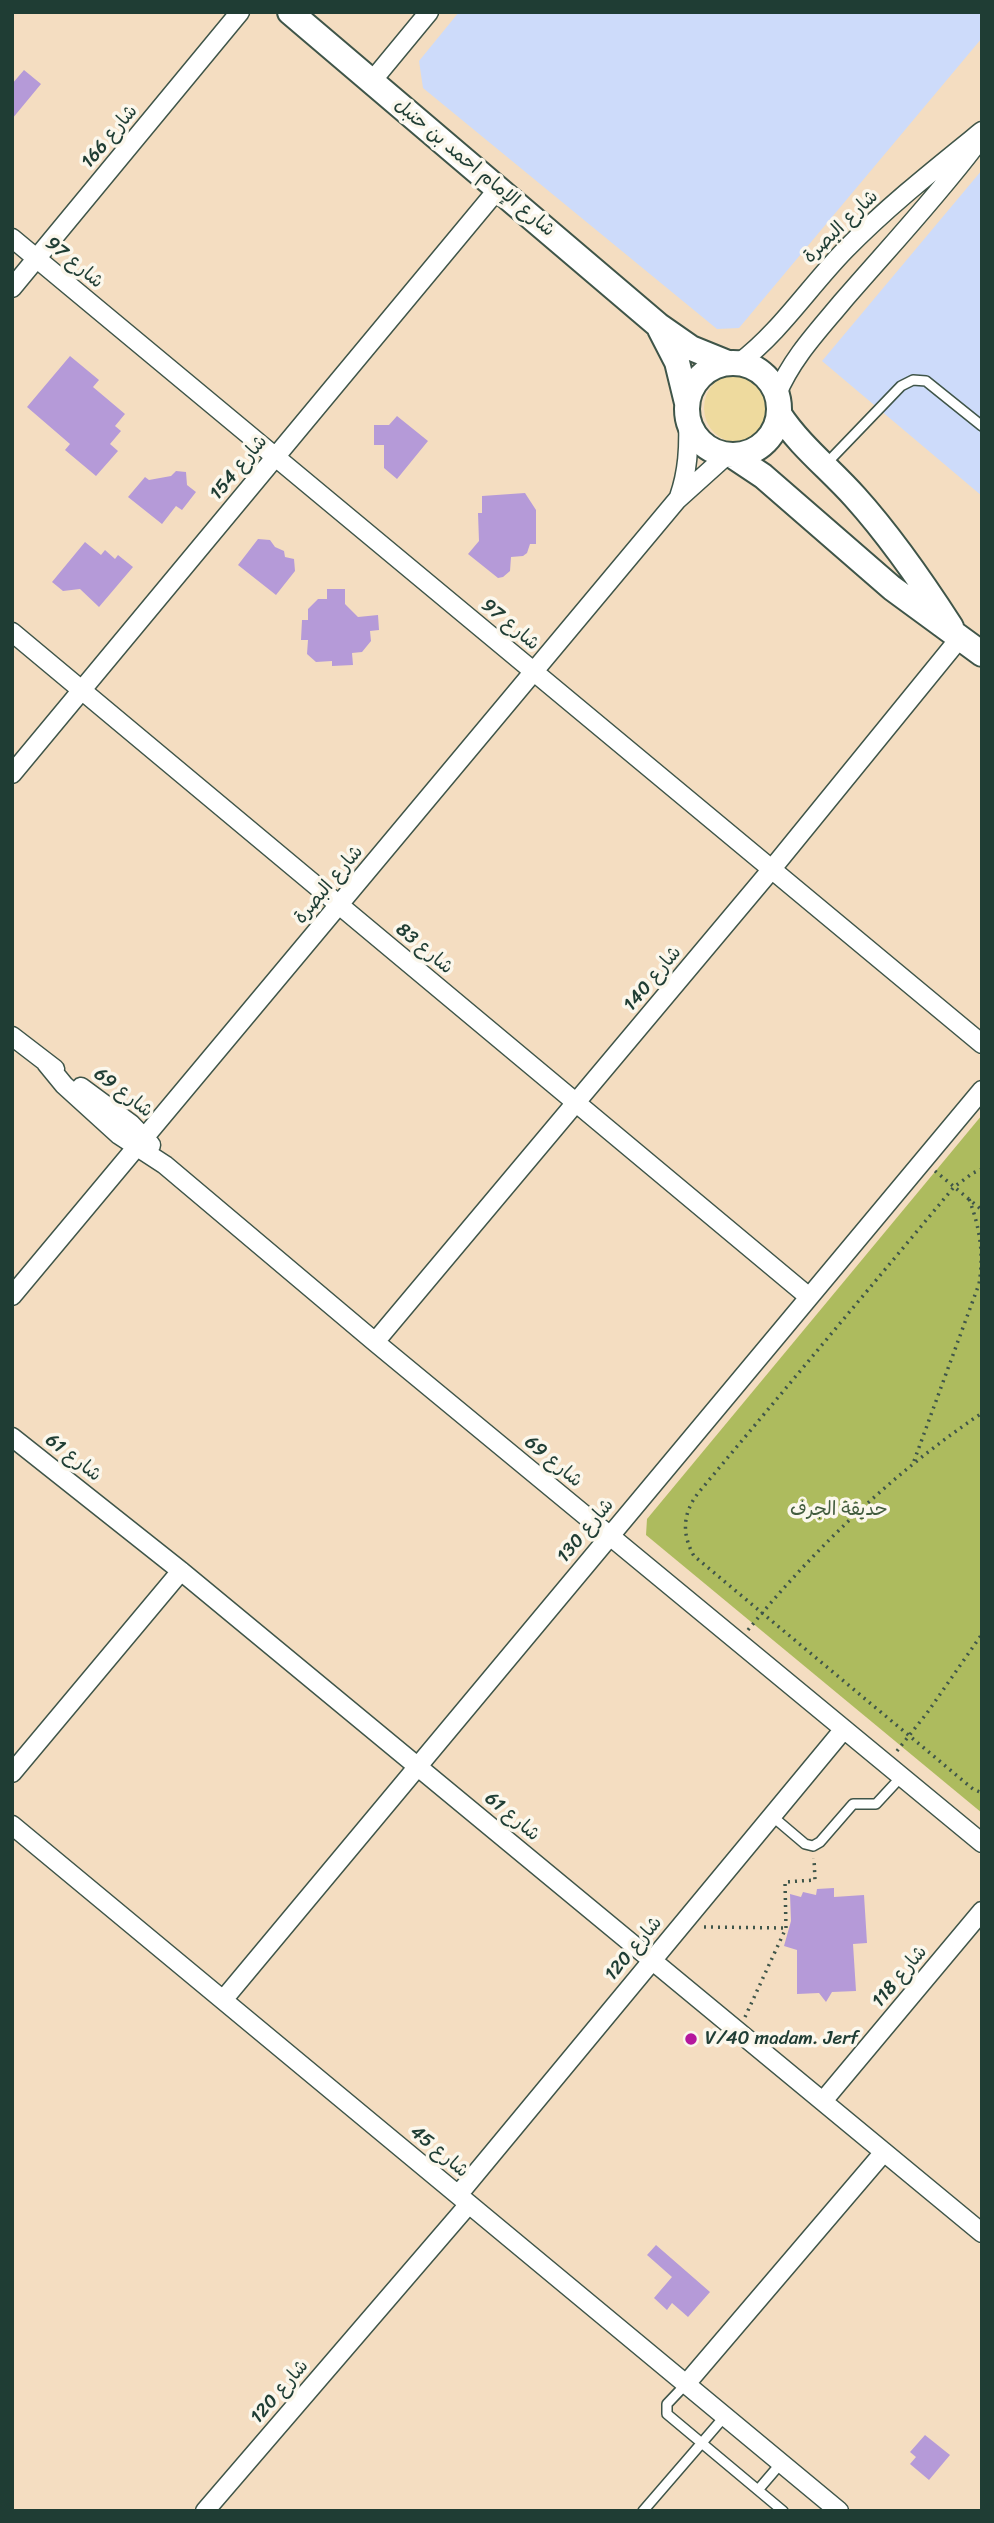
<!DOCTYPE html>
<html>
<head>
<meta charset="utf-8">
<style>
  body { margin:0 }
  #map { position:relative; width:994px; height:2523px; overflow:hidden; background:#f4ddc1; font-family:Sriracha,sans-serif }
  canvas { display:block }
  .frame { position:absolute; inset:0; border:14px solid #1f3d34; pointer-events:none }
</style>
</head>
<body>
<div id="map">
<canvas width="994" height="2523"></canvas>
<div class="frame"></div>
</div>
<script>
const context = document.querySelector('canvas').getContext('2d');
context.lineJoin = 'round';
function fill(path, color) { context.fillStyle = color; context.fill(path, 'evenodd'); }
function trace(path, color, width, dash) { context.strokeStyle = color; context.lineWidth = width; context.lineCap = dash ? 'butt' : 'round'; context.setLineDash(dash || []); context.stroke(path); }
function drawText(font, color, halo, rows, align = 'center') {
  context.font = font + ' Sriracha,"Playpen Sans Arabic",sans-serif'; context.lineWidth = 7; context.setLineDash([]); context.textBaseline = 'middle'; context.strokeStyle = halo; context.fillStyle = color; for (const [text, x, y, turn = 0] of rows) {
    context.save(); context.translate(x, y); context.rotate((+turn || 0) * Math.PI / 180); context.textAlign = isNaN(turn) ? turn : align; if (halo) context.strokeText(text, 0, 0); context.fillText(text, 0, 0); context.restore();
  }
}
fill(new Path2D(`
  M459 12H982V38L739 328 717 329 423 88 419 61Z
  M982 170V496L822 361Z`), '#cddbfa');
fill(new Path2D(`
  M982 1115V1813L646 1535 647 1519Z`), '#adbb5e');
fill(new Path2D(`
  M704 408a35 35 0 1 1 70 0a35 35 0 1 1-70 0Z`), '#eeda9e');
fill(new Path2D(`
  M24 70 41 84 12 119V84Z
  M70 356 99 380 93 387 125 414 115 426 121 431 110 444 118 451 96 476 65 450 70 444 27 407Z
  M397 416 428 441 397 479 384 468V445H374V425H389Z
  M176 471 186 472 187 485 196 492 182 510 176 506 162 524 128 497 145 477 149 480 171 476Z
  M525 493 536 510V544H530L527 553 523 556 511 557 510 571 503 577 498 578 468 554 479 541 478 513H482V496Z
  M258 539 270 540 275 547 284 551 285 557 294 559 295 571 276 595 238 565Z
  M85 542 101 555 105 550 115 559 118 555 133 567 99 607 80 589 63 591 52 582Z
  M327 589H345V604L358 617 378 615 379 630 370 631 371 641 362 652 352 653 353 665 332 666V661L316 662 307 654 308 640H301L302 620H308V609L318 599H327Z
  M834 1888V1897L864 1895 867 1943 853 1944 856 1991 832 1992 826 2002 819 1993 797 1994V1950L784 1946 791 1921 790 1894 801 1897 803 1892 816 1895 817 1889Z
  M656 2245 710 2292 688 2317 672 2303 667 2310 654 2298 672 2277 647 2255Z
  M925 2435 950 2455 929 2480 910 2464 916 2457 910 2452Z`), '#b59ad8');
const lane = new Path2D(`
  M825 465 901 386 913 380 926 381 982 426
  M772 1816 805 1844 813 1846 820 1842 853 1804H876L901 1777
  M686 2384 667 2404V2414L783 2511
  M758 2490 782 2462
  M643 2511 725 2416`);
const street = new Path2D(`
  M372 81 429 12
  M12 238 982 1044
  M12 288 240 12
  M739 363C780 332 809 287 845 250 887 207 935 169 982 131
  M777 394C792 358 818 331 842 302 887 250 934 200 975 146
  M679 497C688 471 689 447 688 420
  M12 632 809 1297
  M12 774 498 189
  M12 1036 55 1069
  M46 1063 64 1085 119 1135 165 1165 375 1342 982 1843
  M81 1087 131 1124 151 1145
  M12 1296 677 500 727 455
  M375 1342 771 870 959 639
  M12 1437 181 1571 982 2233
  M12 1773 181 1571
  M12 1825 839 2511
  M223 2000 982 1090
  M823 2101 982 1911
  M458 2195 844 1729
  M686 2384 884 2152
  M205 2511 469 2204`);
const secondary = new Path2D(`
  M290 12 658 325 691 348 728 363
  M660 329 677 362 687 403
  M687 409a46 46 0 1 1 92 0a46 46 0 1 1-92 0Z
  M779 414C800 446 830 469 855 497 891 537 922 582 951 627
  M733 456 763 476 892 588 982 654`);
trace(lane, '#3f5549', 12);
trace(street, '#3f5549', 21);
trace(secondary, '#3f5549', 28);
trace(new Path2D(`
  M982 1169 973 1173 954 1187 699 1492C683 1512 681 1533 694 1556L973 1789 982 1793
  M935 1171 982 1210
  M914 1461 979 1284C984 1254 980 1228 969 1199
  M748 1630C816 1547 893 1473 982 1413
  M897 1751 927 1713 982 1634
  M704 1927 786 1928
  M745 2017 786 1928 785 1882 815 1880 814 1858`), '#3f5549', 3.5, [2, 5]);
trace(lane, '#fff', 9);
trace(street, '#fff', 18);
trace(secondary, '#fff', 24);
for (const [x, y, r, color] of [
  [691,2039,7,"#b5179e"]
]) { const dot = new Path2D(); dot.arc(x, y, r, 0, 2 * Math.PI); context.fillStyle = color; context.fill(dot); trace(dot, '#fbf7ec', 2.5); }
drawText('19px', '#1f3d34', '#fbf7ec', [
  ["شارع 166",110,137,-50],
  ["شارع الإمام احمد بن حنبل",474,168,40],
  ["شارع البصرة",841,227,-44],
  ["شارع 97",74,263,40],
  ["شارع 154",239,468,-50],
  ["شارع 97",510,625,40],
  ["شارع البصرة",329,885,-50],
  ["شارع 83",424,949,40],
  ["شارع 140",653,979,-50],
  ["شارع 69",123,1093,38],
  ["شارع 61",73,1458,38],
  ["شارع 69",553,1462,40],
  ["شارع 130",586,1531,-50],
  ["شارع 61",512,1817,40],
  ["شارع 120",634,1949,-50],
  ["شارع 118",900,1977,-50],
  ["شارع 45",439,2152,40],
  ["شارع 120",280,2392,-49]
]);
drawText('19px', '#425c3e', '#fbf7ec', [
  ["حديقة الجرف",839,1510]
]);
drawText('19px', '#1f3d34', '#fbf7ec', [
  ["V/40 madam. Jerf",705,2039]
], 'left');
</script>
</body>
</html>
